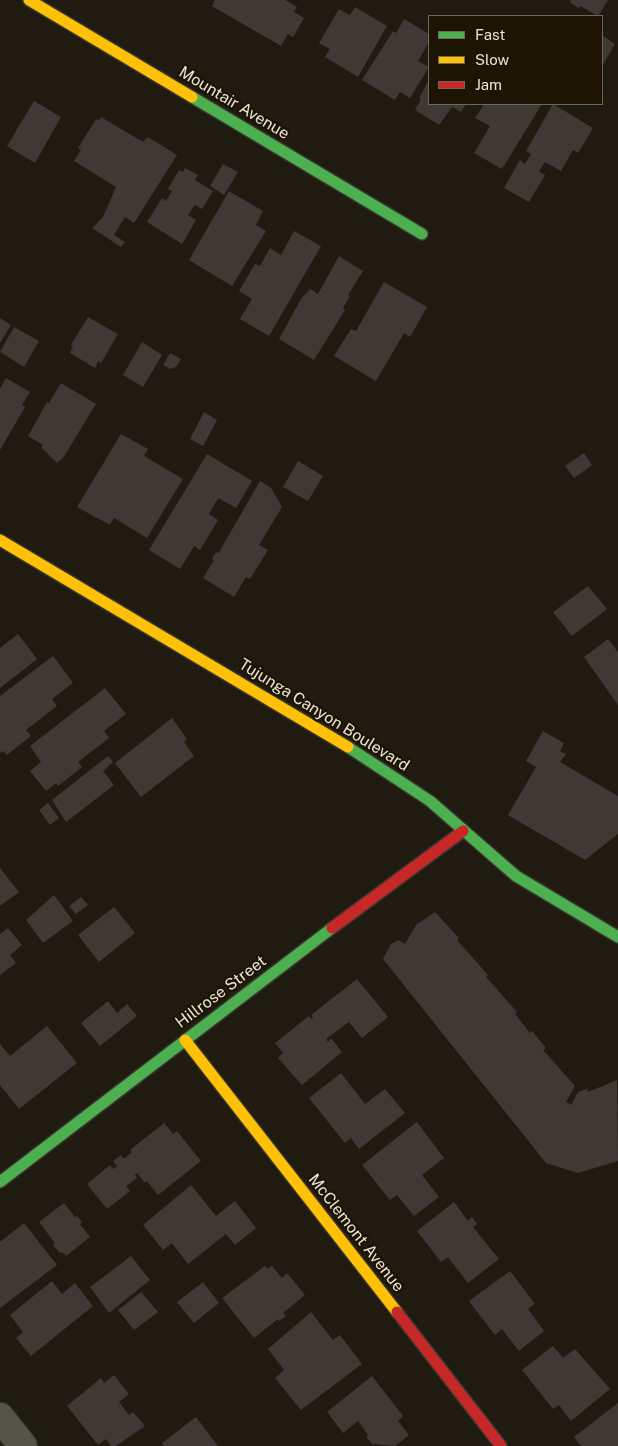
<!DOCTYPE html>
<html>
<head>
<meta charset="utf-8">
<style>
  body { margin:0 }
  #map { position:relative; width:618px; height:1446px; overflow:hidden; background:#201b10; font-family:"Public Sans",sans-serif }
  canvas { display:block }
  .legend { position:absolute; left:428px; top:15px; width:175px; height:90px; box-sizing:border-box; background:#1d1403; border:1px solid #6f6758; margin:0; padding:6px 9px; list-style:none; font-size:15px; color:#eae4d8 }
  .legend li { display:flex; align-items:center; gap:10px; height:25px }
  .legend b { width:25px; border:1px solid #6f6758 }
</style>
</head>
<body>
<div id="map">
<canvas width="618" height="1446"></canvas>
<ul class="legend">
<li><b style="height:6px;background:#4caf50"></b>Fast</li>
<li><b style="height:6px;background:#ffc107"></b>Slow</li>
<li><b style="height:6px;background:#c62828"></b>Jam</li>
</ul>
</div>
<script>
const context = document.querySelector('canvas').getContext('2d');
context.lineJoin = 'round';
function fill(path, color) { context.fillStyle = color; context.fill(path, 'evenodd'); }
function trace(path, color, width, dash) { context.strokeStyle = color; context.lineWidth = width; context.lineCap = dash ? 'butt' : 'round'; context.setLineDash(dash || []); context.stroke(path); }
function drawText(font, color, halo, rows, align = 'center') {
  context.font = font + ' "Public Sans",sans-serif'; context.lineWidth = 4.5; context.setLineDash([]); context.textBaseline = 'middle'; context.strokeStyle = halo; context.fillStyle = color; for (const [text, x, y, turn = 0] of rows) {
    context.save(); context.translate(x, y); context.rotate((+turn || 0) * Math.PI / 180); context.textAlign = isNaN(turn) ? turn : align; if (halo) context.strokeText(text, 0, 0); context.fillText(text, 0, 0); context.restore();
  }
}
fill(new Path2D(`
  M215 0H285L297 7 294 12 304 18 293 37 288 34 281 46 212 6Z
  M571 0H608L598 16 580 6 579 8 570 3Z
  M355 7 387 26 358 77 325 57 330 49 319 43 339 9 350 15Z
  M404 19 429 34V42L418 61 429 67 410 98 400 92 395 100 362 80 393 31 396 33Z
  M602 35 615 44 602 66Z
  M429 80V104H466L461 112 452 107 439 125 415 110 421 99 419 98Z
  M34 101 61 117 35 163 7 146Z
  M484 104H542L502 169 474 153 490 126 475 118Z
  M553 104 593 128 578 153 573 150 561 171 545 162 539 171 545 175 529 202 504 188 520 160 525 164 531 154 526 151Z
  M101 117 143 142 148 137 177 155 134 223 125 217 114 235 125 242 121 247 92 228 103 217 116 187 74 161 81 150 78 148 96 119 99 121Z
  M223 164 238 172 224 195 210 186Z
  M185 168 198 175 195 180 213 191 202 209 195 205 188 215 196 220 182 244 147 222 162 198 166 201 172 191 168 189 179 170 183 172Z
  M229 191 263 211 256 225 266 231 232 286 189 260Z
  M294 231 321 246 269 336 240 319 252 299 239 291 255 264 260 266 270 248 281 255Z
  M339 256 363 271 348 295 350 296 343 308 345 310 314 360 279 339 301 299 310 289 318 294Z
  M384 282 427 307 410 337 404 333 376 381 334 356 351 329 356 331Z
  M88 317 118 334 101 363 98 361 95 368 70 353 73 346 71 345Z
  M0 318 11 325 0 343Z
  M14 327 39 341 24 367 0 352Z
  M142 342 162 355 143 387 123 375Z
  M170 353 181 359 176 367 170 369 163 365Z
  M6 378 30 392 22 405 25 407 0 450V389Z
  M61 383 96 404 63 458 57 463 41 447 43 445 28 436 47 402 49 403Z
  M204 412 217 420 203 446 190 439Z
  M121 434 148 449 144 456 183 479 147 538 114 518 110 525 77 507Z
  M584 453 592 465 574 478 565 466Z
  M207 454 252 481 236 508 218 498 209 514 218 520 200 550 194 546 180 569 149 550Z
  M298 461 323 476 308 501 283 487Z
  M260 481 271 488 282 507 259 545 268 550 250 579 246 577 234 597 203 578 214 560 212 559 216 552 218 554Z
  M588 586 607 609 572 636 553 612Z
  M18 634 37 659 0 688V648Z
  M608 639 618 652V705L584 657Z
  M53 656 73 683 52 699 57 706 26 730 31 736 7 755 3 751 0 753V696Z
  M105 688 126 714 104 731 109 738 78 762 82 767 58 786 56 783 46 791 30 771 41 762 30 746Z
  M172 718 187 739 184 742 194 756 141 797 115 763Z
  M543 731 564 743 560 751 566 754 560 762 618 796V834L585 860 508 815 536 767 526 761Z
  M108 756 113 762 103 771 114 785 66 822 52 800Z
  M48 803 59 818 50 825 39 810Z
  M0 868 19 892 0 906Z
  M54 895 73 921 43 943 26 920Z
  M81 897 88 905 76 914 69 906Z
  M114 907 135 933 99 962 78 935Z
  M435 912 459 938 457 940 488 975 486 977 517 1012 515 1014 530 1033 532 1031 546 1048 543 1050 575 1086 566 1102 571 1105 578 1092 587 1089 588 1092 617 1080 618 1161 578 1173 546 1163 383 959 391 944 398 940 405 944 416 925Z
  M8 928 22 945 10 955 16 963 0 975V934Z
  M357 979 388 1017 362 1038 349 1022 326 1039 328 1042 331 1038 342 1052 302 1085 278 1058 283 1053 275 1043 309 1016 311 1019 313 1017 311 1015Z
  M108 1001 117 1013 127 1004 137 1016 100 1046 81 1023Z
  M47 1026 77 1063 19 1109 0 1085V1044L10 1056Z
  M341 1073 365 1104 385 1089 405 1113 359 1149 351 1138 345 1143 309 1098Z
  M417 1122 444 1158 422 1175 439 1197 414 1216 397 1195 390 1200 362 1165Z
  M164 1123 173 1134 177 1131 201 1161 158 1195 147 1181 145 1183 137 1173 135 1175 137 1178 126 1186 130 1191 107 1209 87 1184 110 1165 113 1169 117 1166 113 1161 121 1155 124 1159 132 1152 130 1150Z
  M191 1185 216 1216 235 1201 256 1228 235 1245 226 1234 188 1264 172 1243 163 1250 143 1225Z
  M454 1202 468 1221 472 1217 477 1224 473 1227 499 1259 468 1283 448 1257 441 1262 417 1231Z
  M64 1203 75 1217 77 1216 82 1222 80 1224 90 1237 66 1256 62 1252 60 1253 53 1245 55 1243 39 1222Z
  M24 1223 57 1265 0 1308V1242Z
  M131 1256 150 1280 109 1313 90 1287Z
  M265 1266 267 1269 272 1266 282 1278 287 1273 305 1295 283 1313 286 1316 279 1321 278 1319 254 1338 222 1298Z
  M510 1271 535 1304 528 1309 544 1331 519 1351 502 1329 495 1335 469 1301Z
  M52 1281 62 1294 75 1283 93 1306 31 1356 16 1338 23 1332 10 1315Z
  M203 1282 219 1303 194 1323 177 1302Z
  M141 1292 158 1312 134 1330 118 1310Z
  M311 1312 333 1340 340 1335 362 1364 301 1410 275 1378 284 1370 268 1349Z
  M553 1346 563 1358 575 1349 610 1389 571 1421 559 1405 553 1409 522 1370Z
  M114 1375 129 1394 119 1402 129 1415 133 1412 145 1426 116 1446H111L106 1439 98 1445 67 1406 101 1378 104 1383Z
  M372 1376 403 1416 398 1421 409 1435 395 1446 372 1444 366 1437 368 1435 358 1421 343 1433 327 1412Z
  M618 1403V1446H581L574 1437Z
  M196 1417 218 1446H164L162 1443Z`), '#3f3935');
const street = new Path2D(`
  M0 1417 23 1446`);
const fast = new Path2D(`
  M192 97 422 234
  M348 747 430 801 516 876 618 937
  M0 1182 332 928`);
const slow = new Path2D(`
  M29 0 192 97
  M0 540 348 747
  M185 1040 397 1312`);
const jam = new Path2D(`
  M332 928 463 831
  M397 1312 501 1446`);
trace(street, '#3b362f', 30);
trace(fast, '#3b362f', 14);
trace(slow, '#3b362f', 14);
trace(jam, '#3b362f', 14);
trace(street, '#56534b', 28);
trace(fast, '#4caf50', 11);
trace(slow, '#ffc107', 11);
trace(jam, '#c62828', 11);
drawText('16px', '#eae4d8', '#1d1403', [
  ["Mountair Avenue",234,103,31],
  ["Tujunga Canyon Boulevard",324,715,32],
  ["Hillrose Street",221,992,-37],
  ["McClemont Avenue",356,1233,52]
]);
</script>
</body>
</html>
